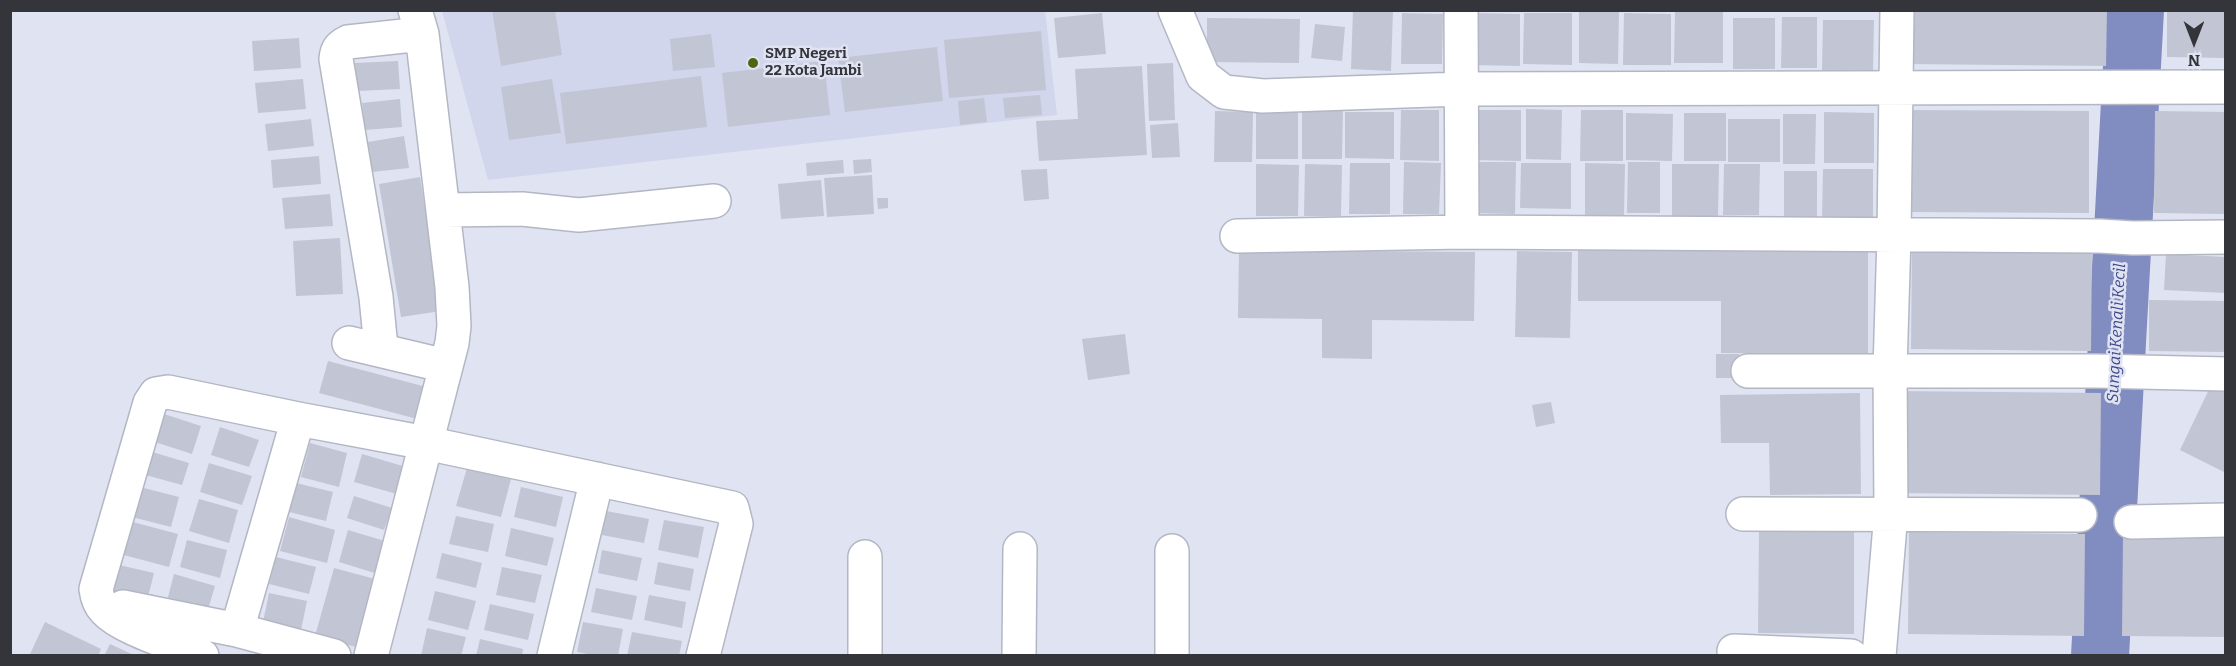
<!DOCTYPE html>
<html>
<head>
<meta charset="utf-8">
<style>
  body { margin:0 }
  #map { position:relative; width:2236px; height:666px; overflow:hidden; background:#e0e3f2; font-family:Bitter,serif }
  canvas { display:block }
  .frame { position:absolute; inset:0; border:12px solid #34353a; pointer-events:none }
  .north { position:absolute; left:2164px; top:12px; width:60px; height:60px; -webkit-text-stroke:4px #e0e3f2; paint-order:stroke; rotate:180deg; font-size:16px; font-weight:700; line-height:24px; text-align:center; color:#34353a }
  .north::after { content:''; display:block; margin:auto; width:21px; height:27px; background:#34353a; clip-path:polygon(50% 0,100% 100%,50% 72%,0 100%) }
</style>
</head>
<body>
<div id="map">
<canvas width="2236" height="666"></canvas>
<div class="frame"></div>
<div class="north">N</div>
</div>
<script>
const context = document.querySelector('canvas').getContext('2d');
context.lineJoin = 'round';
function fill(path, color) { context.fillStyle = color; context.fill(path, 'evenodd'); }
function trace(path, color, width, dash) { context.strokeStyle = color; context.lineWidth = width; context.lineCap = dash ? 'butt' : 'round'; context.setLineDash(dash || []); context.stroke(path); }
function drawText(font, color, halo, rows, align = 'center') {
  context.font = font + ' Bitter,serif'; context.lineWidth = 5; context.setLineDash([]); context.textBaseline = 'middle'; context.strokeStyle = halo; context.fillStyle = color; for (const [text, x, y, turn = 0] of rows) {
    context.save(); context.translate(x, y); context.rotate((+turn || 0) * Math.PI / 180); context.textAlign = isNaN(turn) ? turn : align; if (halo) context.strokeText(text, 0, 0); context.fillText(text, 0, 0); context.restore();
  }
}
fill(new Path2D(`
  M442 11H1045L1057 115 488 180Z`), '#d1d6ec');
trace(new Path2D(`
  M2100 656 2135 10`), '#818cc0', 58);
fill(new Path2D(`
  M492 10H555L562 55 501 66Z
  M1353 10H1393L1391 71 1351 69Z
  M1910 10H2107L2106 66 1909 64Z
  M2167 10H2226V58L2167 57Z
  M1579 12H1619L1618 64 1579 63Z
  M1675 12H1723V63H1674Z
  M1102 13 1106 54 1058 58 1054 18Z
  M1402 13 1443 14 1442 64H1401Z
  M1474 13 1520 14V66L1474 65Z
  M1524 13H1572V65L1523 64Z
  M1624 13 1671 14V65H1623Z
  M1782 17H1817V68H1781Z
  M1207 18 1300 19 1299 63 1207 62Z
  M1733 18H1775V69H1733Z
  M1823 20H1874L1873 72 1822 71Z
  M1315 24 1345 27 1342 61 1311 58Z
  M1041 31 1046 90 949 98 944 40Z
  M711 34 715 67 673 71 670 39Z
  M299 38 301 68 254 71 252 41Z
  M937 47 943 101 845 112 838 58Z
  M398 61 400 89 357 91 355 63Z
  M824 61 830 115 728 127 722 73Z
  M1173 63 1175 120 1149 121 1147 64Z
  M1142 66 1147 155 1039 161 1036 121 1078 119 1075 69Z
  M701 76 707 127 566 144 560 93Z
  M303 79 306 109 258 113 255 83Z
  M552 79 561 133 509 140 501 87Z
  M1040 95 1042 115 1005 118 1003 98Z
  M984 98 987 122 960 125 958 101Z
  M400 99 402 127 365 130 362 103Z
  M1256 108H1298V159H1256Z
  M1302 108H1343L1342 159H1302Z
  M1526 109 1562 110 1561 160 1526 159Z
  M1401 110H1439V161L1400 160Z
  M1475 110H1521V161L1475 160Z
  M1581 110H1623V161H1580Z
  M1906 110 2089 111V213L1906 212Z
  M1215 111 1253 112 1252 162H1214Z
  M2155 111 2226 112V214L2154 213Z
  M1345 112H1394V159L1345 158Z
  M1824 112 1874 113V163H1824Z
  M1626 113 1673 114 1672 161 1626 160Z
  M1684 113H1726V161H1684Z
  M1783 114H1816L1815 164H1783Z
  M311 119 314 146 268 151 265 124Z
  M1728 119H1780V162H1728Z
  M1178 123 1180 157 1152 158 1150 125Z
  M404 136 409 168 372 172 368 142Z
  M319 156 321 184 273 188 271 160Z
  M871 159 872 172 854 174 853 160Z
  M843 160 844 173 807 176 806 163Z
  M1404 162 1441 163 1439 214H1403Z
  M1470 162H1516L1515 214 1469 213Z
  M1628 162H1660V213H1627Z
  M1350 163H1390V214H1349Z
  M1521 163H1571V209L1520 208Z
  M1585 163 1625 164 1624 215H1585Z
  M1256 164 1299 165 1298 216H1256Z
  M1305 164 1342 165 1341 216H1304Z
  M1672 164H1719L1718 216H1672Z
  M1724 164H1760L1759 215H1723Z
  M1047 169 1049 199 1024 201 1021 170Z
  M1823 169H1873V221L1822 220Z
  M1784 171H1817V223L1784 222Z
  M872 175 874 214 827 217 824 178Z
  M420 177 441 311 401 317 379 184Z
  M821 180 824 216 781 219 778 184Z
  M330 194 333 226 285 229 282 198Z
  M877 198H888V208L878 209Z
  M340 238 343 294 296 296 293 241Z
  M1912 247 2092 249 2091 351 1911 349Z
  M1239 250 1475 252 1474 321 1372 320V359L1322 358V319L1238 318Z
  M1578 250 1868 252V354L1721 353V301H1578Z
  M1517 251 1572 252 1570 338 1515 337Z
  M2166 254 2226 257V293L2164 290Z
  M2149 300 2226 301V352L2149 351Z
  M1125 334 1130 374 1088 380 1082 339Z
  M1716 354H1739V378H1716Z
  M328 361 434 389 425 421 319 393Z
  M2214 379 2226 384V473L2180 450Z
  M1894 391 2101 393 2100 495 1893 493Z
  M1860 393 1861 494 1770 495 1769 443H1721L1720 395Z
  M1551 402 1555 423 1536 427 1532 405Z
  M161 413 201 426 192 454 152 441Z
  M220 427 259 440 249 467 211 455Z
  M310 443 347 453 339 487 301 477Z
  M149 451 189 463 182 485 142 474Z
  M362 454 406 467 397 494 354 482Z
  M209 463 252 476 242 505 200 492Z
  M467 468 511 479 501 517 456 506Z
  M296 483 333 492 326 521 289 512Z
  M136 486 179 497 171 527 128 516Z
  M521 487 563 497 556 527 514 517Z
  M354 496 392 508 384 530 347 518Z
  M199 499 238 510 229 543 189 531Z
  M606 511 649 519 644 543 602 535Z
  M456 516 494 524 488 552 449 544Z
  M289 517 335 530 327 563 280 551Z
  M664 520 704 527 698 558 658 550Z
  M129 521 178 534 169 567 120 554Z
  M511 528 554 538 547 566 505 556Z
  M348 530 388 542 378 574 339 562Z
  M1759 531 1854 532V634L1758 633Z
  M1909 532 2085 534 2084 636 1908 634Z
  M2123 534 2226 535V637L2122 636Z
  M187 540 227 550 220 578 180 567Z
  M602 550 642 558 637 581 598 573Z
  M442 553 482 563 476 588 436 578Z
  M276 557 316 567 309 594 269 584Z
  M658 562 694 569 690 591 654 584Z
  M119 565 154 573 147 601 113 593Z
  M502 567 542 575 535 603 496 595Z
  M334 568 375 579 356 647 315 636Z
  M174 574 215 586 207 613 167 601Z
  M596 588 637 596 632 620 591 612Z
  M435 591 476 601 468 630 428 620Z
  M269 593 307 601 301 630 263 622Z
  M649 595 686 602 682 628 644 620Z
  M490 604 534 614 528 640 484 630Z
  M45 622 101 649 98 656 30 654Z
  M583 622 623 629 618 656H598L577 652Z
  M427 628 466 637 461 656H421Z
  M632 632 682 641 679 656H627Z
  M480 639 523 649 522 656H476Z
  M110 644 136 656H104Z`), '#c2c5d3');
const minor = new Path2D(`
  M1175 10 1203 76 1224 92 1263 96 1461 89 2226 87
  M1461 10 1462 232
  M443 210 522 209 579 215 714 201
  M1237 236 1462 232 2100 236 2133 238 2226 237
  M349 343 446 366
  M381 348 376 297 336 59C337 49 340 46 348 42L422 34
  M1748 371H2096L2226 374
  M1743 514 2080 515
  M2131 522 2226 520
  M865 557V656
  M123 607 237 630 334 656
  M237 630 298 419
  M1734 651 1851 656
  M202 656C178 645 122 629 105 610 99 604 97 597 96 589L150 403 156 394 168 392 298 419 426 443 732 508 736 524 703 656
  M371 656 452 343 454 326 452 287 422 34 415 10
  M554 656 597 479
  M1019 656 1020 549
  M1172 656V551
  M1879 656 1891 513 1890 370 1894 236 1897 10`);
trace(minor, '#b3b7c4', 36);
trace(minor, '#fff', 33);
for (const [x, y, r, color] of [
  [753,63,6,"#4e6513"]
]) { const dot = new Path2D(); dot.arc(x, y, r, 0, 2 * Math.PI); context.fillStyle = color; context.fill(dot); trace(dot, '#e0e3f2', 2); }
drawText('bold 15px', '#34353a', '#e0e3f2', [
  ["SMP Negeri",765,54],
  ["22 Kota Jambi",765,71]
], 'left');
drawText('italic 16px', '#3e488a', '#e0e3f2', [
  ["Sungai Kenali Kecil",2117,333,-87]
]);
</script>
</body>
</html>
